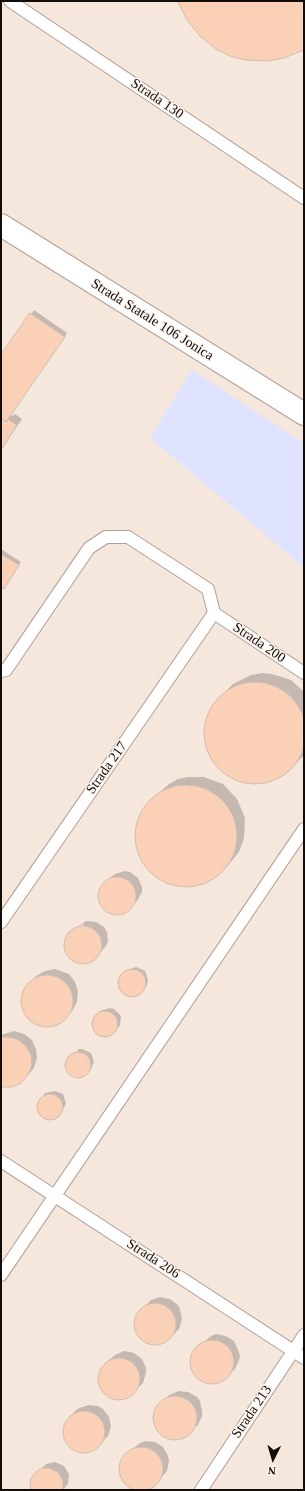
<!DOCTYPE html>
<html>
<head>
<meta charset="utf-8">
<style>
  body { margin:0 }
  #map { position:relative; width:305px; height:1491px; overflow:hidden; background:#fdf5f0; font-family:"Times New Roman",serif }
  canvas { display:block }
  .frame { position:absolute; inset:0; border:2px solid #130d09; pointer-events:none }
  .north { position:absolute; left:253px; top:1439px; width:40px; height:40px; -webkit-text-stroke:3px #fdf5f0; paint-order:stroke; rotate:185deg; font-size:11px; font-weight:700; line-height:16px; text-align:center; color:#130d09 }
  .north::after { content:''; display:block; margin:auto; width:14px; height:18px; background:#130d09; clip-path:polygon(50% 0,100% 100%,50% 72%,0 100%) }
</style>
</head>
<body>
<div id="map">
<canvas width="305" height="1491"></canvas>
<div class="frame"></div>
<div class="north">N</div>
</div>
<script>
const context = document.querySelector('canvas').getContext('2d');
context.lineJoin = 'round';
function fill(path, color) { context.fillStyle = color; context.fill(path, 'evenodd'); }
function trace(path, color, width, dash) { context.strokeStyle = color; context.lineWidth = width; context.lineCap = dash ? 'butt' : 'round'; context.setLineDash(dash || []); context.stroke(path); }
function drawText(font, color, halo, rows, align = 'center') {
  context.font = font + ' "Times New Roman",serif'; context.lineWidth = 3; context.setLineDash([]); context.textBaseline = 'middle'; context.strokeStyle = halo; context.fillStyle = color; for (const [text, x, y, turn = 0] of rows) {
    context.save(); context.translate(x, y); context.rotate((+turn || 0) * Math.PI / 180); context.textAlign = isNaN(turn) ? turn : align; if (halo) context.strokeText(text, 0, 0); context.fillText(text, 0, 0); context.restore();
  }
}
fill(new Path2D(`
  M1 1H304V1490H1Z`), '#f6e7dd');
fill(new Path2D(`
  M192 370 304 443V567L150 438Z`), '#dfe3ff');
fill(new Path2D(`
  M34 310 67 333 11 415 12 416 15 414 22 419 1 450V357Z
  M1 549 21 562 4 588 1 586Z
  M262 673 272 674 291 680 304 692V755L290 770 281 776 267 782 250 783 230 777 215 763 209 755 205 735V724L210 710 216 701 233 684 251 675Z
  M188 777H204L223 784 237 799 245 818 244 838 239 852 229 864 219 874 206 882 196 885 186 886 175 885 161 879 153 873 140 857 136 837 137 826 140 817 151 800 169 784 178 779Z
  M125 871 130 872 138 878 142 887V892L137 901 122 913 110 912 103 906 100 902V892L105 883 111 877 115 874Z
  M86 921 96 922 104 927 107 932 108 941 106 946 93 960 81 963 77 962 69 955 66 946V941L71 932 74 929 84 926V924L77 927Z
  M136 967 145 971 148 980 147 985 141 992 132 996 122 992 119 983 121 978 127 970Z
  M55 969 69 974 75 982 78 991 77 1002 72 1011 57 1023 48 1025 39 1024 31 1019 25 1011 22 1001 24 991 36 976 45 971Z
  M110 1008 114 1009 121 1016 120 1025 114 1033 105 1037 99 1035 93 1028 92 1023 97 1014 100 1011Z
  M14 1031 24 1034 32 1040 36 1049 37 1058 34 1068 27 1076 1 1086V1035Z
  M78 1049H82L91 1053 94 1062 90 1071 82 1077 76 1078 68 1073 65 1064 69 1056 78 1051Z
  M55 1091 63 1094 66 1103 62 1112 59 1116 50 1119 44 1118 40 1115 37 1106 42 1097 45 1093Z
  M160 1297 170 1299 178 1305 180 1309 182 1319 179 1329 169 1339 165 1342 155 1345 148 1343 140 1338 137 1334 135 1324 137 1314 151 1300Z
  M216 1334 226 1336 234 1341 240 1355 239 1360 235 1369 220 1381 216 1383 205 1382 194 1372 191 1362 194 1352 196 1349 211 1336Z
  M124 1351 134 1353 142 1359 146 1368V1373L143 1383 133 1393 125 1398 117 1399 112 1398 104 1392 99 1383 98 1379 101 1369 108 1361 115 1355Z
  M179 1391 188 1392 197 1397 200 1401 202 1411V1416L198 1425 183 1438 178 1439 168 1438 159 1432 155 1423 154 1414 156 1409 169 1395Z
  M89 1405 98 1406 103 1409 109 1417 111 1426 108 1436 94 1450 81 1452 72 1449 66 1441 64 1437V1427L69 1418 75 1411 79 1408Z
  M145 1441 155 1442 163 1447 168 1456 169 1461 167 1471 154 1485 150 1488 140 1490 130 1486 126 1483 121 1474 120 1469 122 1460 125 1455 140 1443Z
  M55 1462 64 1466 69 1474 68 1484 63 1490H33L39 1471 46 1464Z`), '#0003');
const building = new Path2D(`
  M178 1H304V50L284 58 268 61 246 60 230 56 216 49 200 36 187 20Z
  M30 313 65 337 6 422 1 418V355Z
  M1 418 6 422 8 419 17 425 1 450Z
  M1 554 19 565 4 589 1 587Z
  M204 733a51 51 0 1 1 102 0a51 51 0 1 1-102 0Z
  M135 836a51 51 0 1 1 102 0a51 51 0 1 1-102 0Z
  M98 896a19 19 0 1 1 38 0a19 19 0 1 1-38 0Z
  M64 945a19 19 0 1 1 38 0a19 19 0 1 1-38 0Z
  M118 983a14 14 0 1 1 28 0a14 14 0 1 1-28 0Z
  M21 1001a26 26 0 1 1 52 0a26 26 0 1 1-52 0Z
  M92 1024a13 13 0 1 1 26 0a13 13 0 1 1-26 0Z
  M1 1037H7L17 1039 26 1046 31 1055 32 1065 28 1075 21 1083 12 1087H1Z
  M65 1065a13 13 0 1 1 26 0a13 13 0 1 1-26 0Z
  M37 1107a13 13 0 1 1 26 0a13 13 0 1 1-26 0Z
  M134 1324a21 21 0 1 1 42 0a21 21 0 1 1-42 0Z
  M190 1362a22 22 0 1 1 44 0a22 22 0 1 1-44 0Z
  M98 1379a21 21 0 1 1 42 0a21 21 0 1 1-42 0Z
  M153 1418a22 22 0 1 1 44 0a22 22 0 1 1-44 0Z
  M63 1432a21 21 0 1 1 42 0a21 21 0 1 1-42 0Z
  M119 1469a22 22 0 1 1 44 0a22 22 0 1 1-44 0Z
  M43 1468H49L58 1472 63 1481V1490H31L30 1483 31 1478 38 1470Z`);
fill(building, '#fad1b7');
trace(building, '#d0bdb1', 1);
const service = new Path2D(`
  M10 1 304 198
  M214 613 304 673
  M1 671 6 670 89 548 106 537H128L208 589 214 613
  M1 922 214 613
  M1 1161 304 1358
  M1 1275 304 829
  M201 1490 304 1335`);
const primary = new Path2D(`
  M1 225 304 414`);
trace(service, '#b29f94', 14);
trace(primary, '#b29f94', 24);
trace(service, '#fff', 12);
trace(primary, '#fff', 22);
drawText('14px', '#130d09', '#fdf5f0', [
  ["Strada 130",157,99,34],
  ["Strada Statale 106 Jonica",152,320,32],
  ["Strada 200",259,643,34],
  ["Strada 217",107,768,-55],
  ["Strada 206",153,1259,33],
  ["Strada 213",252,1412,-56]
]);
</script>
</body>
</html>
